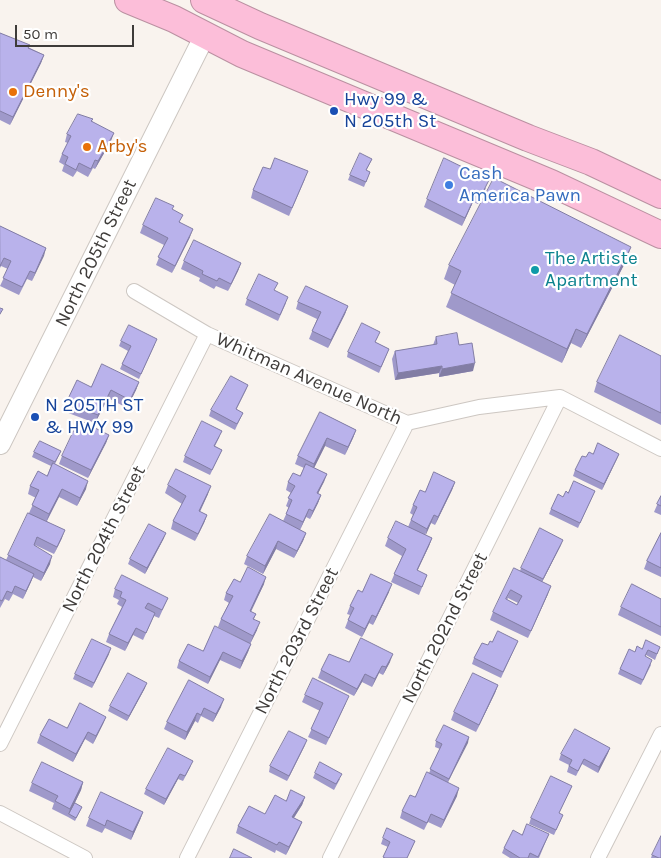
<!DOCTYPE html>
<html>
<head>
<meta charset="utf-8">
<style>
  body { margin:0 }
  #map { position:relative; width:661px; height:858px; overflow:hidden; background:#f9f3ee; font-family:Karla,sans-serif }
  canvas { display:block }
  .scale { position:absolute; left:15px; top:25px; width:119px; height:22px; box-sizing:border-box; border:2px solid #3e3b39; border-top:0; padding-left:6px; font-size:15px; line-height:18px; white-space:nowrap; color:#3e3b39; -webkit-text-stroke:4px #fff; paint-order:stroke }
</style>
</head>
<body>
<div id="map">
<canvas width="661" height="858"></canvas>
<div class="scale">50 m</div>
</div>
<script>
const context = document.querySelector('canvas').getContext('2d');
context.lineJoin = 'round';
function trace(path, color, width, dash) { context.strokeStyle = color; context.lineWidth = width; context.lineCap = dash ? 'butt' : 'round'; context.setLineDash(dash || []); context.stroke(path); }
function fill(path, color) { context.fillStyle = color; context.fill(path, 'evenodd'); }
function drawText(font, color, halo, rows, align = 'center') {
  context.font = font + ' Karla,sans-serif'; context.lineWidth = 4.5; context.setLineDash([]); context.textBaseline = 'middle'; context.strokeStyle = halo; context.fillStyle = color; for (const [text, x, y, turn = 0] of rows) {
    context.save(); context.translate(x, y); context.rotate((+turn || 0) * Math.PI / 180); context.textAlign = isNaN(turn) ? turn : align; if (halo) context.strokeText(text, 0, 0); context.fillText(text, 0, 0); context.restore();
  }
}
const street = new Path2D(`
  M134 291 207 334 407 423 479 407 560 397 661 449
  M0 744 207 334
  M0 813 85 858
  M187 858 407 423
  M330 858 560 397
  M598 858 661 734`);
const secondary = new Path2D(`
  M0 444 205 35`);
const highway = new Path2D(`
  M128 0 174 19 242 54 551 183 661 235
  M204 0 260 26 528 138 591 162 661 195`);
trace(street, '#cdc7c2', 16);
trace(secondary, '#cdc7c2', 22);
trace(highway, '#ba90a1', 28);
trace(street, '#fff', 14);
trace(secondary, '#fff', 20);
trace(highway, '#fcbed9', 26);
fill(new Path2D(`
  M0 33 44 55 41 63 10 125 0 120Z
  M93 119 92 121 111 141 95 169 93 168 88 177 77 171 73 177 62 171 64 165 59 162 62 154 68 143 65 142 67 134Z
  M372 159 366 171 370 172 364 187 348 180 350 175Z
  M270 169 305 179 289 216 251 198 253 190Z
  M486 188 478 204 473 202 462 226 424 207 427 199Z
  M172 210 190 237 172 273 156 265 164 245 140 233 143 225Z
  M0 226 46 248 32 281 27 279 19 295 0 286 8 269 1 266 0 268Z
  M184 261 241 263 238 271 228 291 216 286 214 289 199 281 200 278 181 269Z
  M626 261 581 348 571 343 562 363 446 307 455 285 444 279 449 265Z
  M274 291 286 303 278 321 245 305 247 299Z
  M298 302 348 306 345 314 328 348 309 339 317 319 296 309Z
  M378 337 375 342 389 349 379 373 347 357 348 352Z
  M436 337 459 345 473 371 439 377V373L395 380 392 359 395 351 433 345Z
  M121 341 155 344 139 379 120 369 128 351 119 346Z
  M661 356V425L594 392 597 382Z
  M139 382 136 390 127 408 108 398 95 423 63 411 66 403 91 387Z
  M248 385 236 409 243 413 235 430 209 416 211 410Z
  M320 412 356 430 353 438 345 455 325 446 314 468 327 474 318 494 321 495 318 503 310 519 306 517 300 530 306 533 303 541 294 558 276 549 263 574 244 564 247 556 283 521 289 508 286 506 291 493 286 490 288 482 300 476 304 468 295 464 298 456Z
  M109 435 106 443 88 478 59 464 62 456Z
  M220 436 215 446 222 450 210 475 183 462 185 456Z
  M61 451 55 464 86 489 77 506 59 497 47 521 62 538 54 554 35 545 50 564 41 581 33 577 23 599 13 594 9 601 5 599 0 608V557L6 560 29 513 36 498 28 494 30 486 47 476 51 466 32 457 34 452Z
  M593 454H619L602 490 573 476 575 470 586 457Z
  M455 482 452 490 435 525 431 523 425 535 432 538 429 546 417 571 427 575 419 595 391 582 402 556 385 546 388 538 408 527 413 515 410 513 413 505Z
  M168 485 208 494 200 512 207 515 204 523 195 541 171 529 173 521 182 504 165 493Z
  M595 491 578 528 549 514 551 509 568 493Z
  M661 496V515L654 512Z
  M661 533V577L644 569 647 561Z
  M164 538 145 574 128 564 130 559Z
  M561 545 542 582 548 594 528 638 490 620 493 612 520 571 521 568ZM508 598 518 603 517 605 507 600Z
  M240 582 264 584 251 612 256 614 254 619 257 630 250 644 218 627 221 619 229 603 224 600 226 593Z
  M115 589 168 598 159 618 154 616 143 640 133 635 125 651 106 642 109 634 122 607 117 604 119 600 113 597Z
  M362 592H389L373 625 369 623 362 637 345 628 350 615 347 614 350 606Z
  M661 599V636L618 615 621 607Z
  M518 641 501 678 472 664 474 658 492 642Z
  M251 644 248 652 240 669 220 660 208 684 177 668 179 661 203 651Z
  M642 649 658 652 655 660 646 655 645 656 651 665 641 685 618 674 620 669 635 652Z
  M109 654 92 688 73 679 75 674Z
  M349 662H390L383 675 379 673 372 687 362 682 354 696 318 678 321 670Z
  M189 680 221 707 213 722 201 716 198 723 195 721 185 740 164 729 167 722Z
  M498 685 495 693 476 732 451 720 454 712Z
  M145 688 127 721 108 711 110 706Z
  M305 695 346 703 326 745 308 737 320 711 302 702Z
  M106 717 103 724 93 744 85 739 73 762 37 743 40 735Z
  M469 737 448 782 457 796 441 828 428 822 424 830 400 818 402 811 415 797 429 773 440 749 435 747 436 741Z
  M305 745 287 781 269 772 270 766Z
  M610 748 608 753 598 773 582 764 576 776 567 772 569 765 559 760 561 754Z
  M191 766 183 781 178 779 164 805 144 794 146 789Z
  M315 773 340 779 334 790 313 778Z
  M83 782 81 790 68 817 52 809 54 803 29 791 32 783Z
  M572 786 559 813 561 820 554 835 529 824 531 818Z
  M305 797 302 805 294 818 302 822 299 829 286 855 276 850 275 853 236 833 238 826 265 814 286 801Z
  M82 807 75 821 68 817 69 814Z
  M143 812 140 820 131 840 105 828 102 833 86 826 89 818Z
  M549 834 539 858H510L502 853 504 848 522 835Z
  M383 838 415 841 407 858H383L388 847 381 844Z
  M652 855 661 858H651Z`), '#9f99ca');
fill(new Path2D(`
  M44 55 41 63 10 125 13 117Z
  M114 133 111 141 95 169 98 161Z
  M476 194 473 202 462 226 465 218Z
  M193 229 190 237 172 273 175 266Z
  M631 247 626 261 581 348 587 334Z
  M46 248 44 256 32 281 35 273Z
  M241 263 238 271 228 291 231 284Z
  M348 306 345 314 328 348 331 340Z
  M576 329 571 343 562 363 567 349Z
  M475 363 473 371 439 377 442 369Z
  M442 366 439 373 395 380 398 373Z
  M139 382 136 390 127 408 130 400Z
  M248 385 246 390 234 414 236 409Z
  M111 390 108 398 95 423 98 415Z
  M356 430 353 438 345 455 348 447Z
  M109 435 106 443 88 478 91 470Z
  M327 438 325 446 312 472 314 464Z
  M619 454 617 459 602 490 604 484Z
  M327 474 324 482 314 501 317 493Z
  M88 481 86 489 77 506 80 498Z
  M455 482 452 490 435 525 438 517Z
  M211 486 208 494 196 519 199 511Z
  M62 489 59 497 46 522 49 514Z
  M321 495 318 503 310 519 313 511Z
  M309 509 306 517 300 530 303 522Z
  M207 515 204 523 195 541 198 534Z
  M434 515 431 523 425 537 427 529Z
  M65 530 62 538 54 554 57 547Z
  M166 533 164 538 145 574 147 568Z
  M306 533 303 541 294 558 297 551Z
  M432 538 429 546 414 578 417 570Z
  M563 540 561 545 541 584 543 579Z
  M278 541 276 549 263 574 265 566Z
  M52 556 50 564 41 581 44 573Z
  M34 574 31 582 23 599 26 591Z
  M266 577 264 584 247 619 250 611Z
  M392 584 389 592 373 625 376 617Z
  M551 586 548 594 528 638 531 631Z
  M372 615 369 623 362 637 365 629Z
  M260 622 257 630 250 644 253 636Z
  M136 628 133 635 125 651 128 643Z
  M251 644 248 652 240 669 242 661Z
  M111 648 109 654 92 688 94 683Z
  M223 652 220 660 208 684 210 677Z
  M393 654 390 662 383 675 386 667Z
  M382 666 379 673 372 687 375 679Z
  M365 674 362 682 354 696 357 689Z
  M147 683 145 688 127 721 129 716Z
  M498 685 495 693 476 732 479 725Z
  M224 699 221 707 213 722 216 714Z
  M197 713 195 721 185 740 187 732Z
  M106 717 103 724 93 744 96 736Z
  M88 732 85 739 73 762 76 754Z
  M469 737 468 743 447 784 449 779Z
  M307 740 305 745 287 781 289 776Z
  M610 748 608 753 598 773 599 767Z
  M180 774 178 779 164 805 166 799Z
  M83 782 81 790 68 817 70 809Z
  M459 788 457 796 441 828 444 820Z
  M305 797 302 805 289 825 292 817Z
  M143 812 140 820 131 840 133 832Z
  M302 822 299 829 286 855 289 847Z`), '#827da4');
const building = new Path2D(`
  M0 33 30 45 28 48 44 55 13 117 0 111Z
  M78 114 93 119 91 121 114 133 98 161 95 160 91 169 79 163 76 170 65 164 68 157 62 154 71 136 67 134Z
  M360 153 372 159 366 170 370 172 366 182 350 175Z
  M275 158 308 171 292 208 253 190 263 167 270 169Z
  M444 158 489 180 481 196 476 194 465 218 427 199Z
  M494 178 631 247 587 334 576 329 567 349 451 293 461 271 449 265Z
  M156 198 174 206 172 209 183 215 179 222 193 229 175 266 158 257 168 238 143 225Z
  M0 226 46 248 35 273 30 271 22 287 3 278 11 261 4 258 0 266Z
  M194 240 241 263 231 284 219 278 217 281 202 274 203 271 184 261Z
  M259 274 278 283 274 290 288 297 280 315 247 299Z
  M306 286 348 306 331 340 312 331 321 312 298 302Z
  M0 308 3 309 0 314Z
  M362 323 380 332 375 342 389 349 381 367 348 352Z
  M129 325 157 339 141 374 122 364 131 346 121 341Z
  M457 333 459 345 472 343 475 363 442 369V366L398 373 395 351 437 344 436 337Z
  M620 335 661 356V413L597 382Z
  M102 364 139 382 130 400 111 390 98 415 66 403 77 380 91 387Z
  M231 376 248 385 236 409 243 413 237 424 211 410Z
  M320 412 356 430 348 447 327 438 314 464 298 456Z
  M79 420 109 435 91 470 62 456Z
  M202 421 222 431 214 446 222 450 212 470 185 456Z
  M40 441 61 451 55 462 34 452Z
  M598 443 619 454 604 484 575 470 582 456 586 457 589 452 593 454Z
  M53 463 88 481 80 498 62 489 49 514 32 505 39 490 30 486 38 471 47 476Z
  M306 464 327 474 317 493 321 495 313 511 309 509 303 522 286 514 292 500 288 498 295 486 288 482 293 473 300 476Z
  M176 469 211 486 199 511 207 515 198 534 173 521 186 496 168 485Z
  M434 472 455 482 438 517 434 515 427 529 411 520 417 507 413 505 420 490 425 492Z
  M574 481 595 491 580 523 551 509 558 494 563 497 566 491 568 493Z
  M661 496V506L657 504Z
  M28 513 65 530 57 547 37 537 34 545 52 556 44 573 8 555Z
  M270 514 306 533 297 551 278 541 265 566 247 556Z
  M396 521 432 538 417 570 427 575 422 587 394 574 406 549 388 538Z
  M149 524 166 533 147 568 130 559Z
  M540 528 563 540 543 579 521 568Z
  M661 533V568L647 561Z
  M0 557 34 574 26 591 15 586 12 593 7 591 2 601 0 600Z
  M248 567 266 577 250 611 256 614 253 619 260 622 253 636 221 619 233 596 226 593 234 579 240 582Z
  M514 568 551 586 531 631 493 612ZM511 590 522 596 517 605 506 599Z
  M371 574 392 584 376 617 372 615 365 629 348 620 354 608 350 606 358 590 362 592Z
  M122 575 168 598 162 610 148 603 145 608 155 613 146 633 136 628 128 643 109 634 126 600 120 597 122 592 115 589Z
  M632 584 661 599V627L621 607Z
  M215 626 251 644 242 661 223 652 210 677 179 661 188 644 203 651Z
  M498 631 518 641 503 672 474 658 482 643 488 645 490 641 492 642Z
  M361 638 393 654 386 667 382 666 375 679 365 674 357 689 321 670 329 654 349 662Z
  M92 639 111 648 94 683 75 674Z
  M646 640 660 647 657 654 648 650 645 656 652 660 643 680 620 669 629 649 635 652 637 646 642 649Z
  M128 673 147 683 129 716 110 706Z
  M473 673 498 685 479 725 454 712Z
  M313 678 349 696 329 738 311 729 323 703 305 695Z
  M189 680 224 699 216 714 204 708 201 715 197 713 187 732 167 722Z
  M80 703 106 717 96 736 88 732 76 754 40 735 49 719 67 728Z
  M444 725 469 737 449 779 430 769 442 744 436 741Z
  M575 729 610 748 599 767 584 759 578 771 569 766 572 760 561 754Z
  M289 731 307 740 289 776 270 766Z
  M168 748 193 761 185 776 180 774 166 799 146 789Z
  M42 762 83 782 70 809 55 801 58 796 32 783Z
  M320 762 342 774 336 784 315 773Z
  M427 772 459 788 444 820 431 814 427 823 402 811 410 795 415 797Z
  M551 776 572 786 559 813 563 815 556 830 531 818Z
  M291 790 305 797 292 817 302 822 289 847 279 842 277 845 238 826 249 806 265 814 275 795 286 801Z
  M101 792 143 812 133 832 107 820 105 826 89 818Z
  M75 803 82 807 76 818 69 814Z
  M527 824 549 834 538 857 530 853 528 858H520L504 848 513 830 522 835Z
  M387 828 415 841 407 858H385L383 857 390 842 383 838Z
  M661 836V858H659L652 855Z
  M234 849 252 858H230Z`);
fill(building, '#b9b2eb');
trace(building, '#827da4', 1);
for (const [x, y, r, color] of [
  [13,92,5,"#e8710a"],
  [334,111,5,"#1a4fb4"],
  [87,147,5,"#e8710a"],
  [449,185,5,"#3f7fe0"],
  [535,270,5,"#0f9aa8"],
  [35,417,5,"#1a4fb4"]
]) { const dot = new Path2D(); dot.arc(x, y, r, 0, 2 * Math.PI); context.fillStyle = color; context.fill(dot); trace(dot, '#fff', 2); }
drawText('19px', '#c56008', '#fff', [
  ["Denny's",23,92],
  ["Arby's",97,147]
], 'left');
drawText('19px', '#164399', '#fff', [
  ["Hwy 99 &",344,100],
  ["N 205th St",344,122],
  ["N 205TH ST",45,406],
  ["& HWY 99",45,428]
], 'left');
drawText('19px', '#366cbe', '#fff', [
  ["Cash",459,174],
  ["America Pawn",459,196]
], 'left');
drawText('19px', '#3e3b39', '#fff', [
  ["North 205th Street",96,253,-64],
  ["Whitman Avenue North",309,379,24],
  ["North 204th Street",104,539,-63],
  ["North 202nd Street",445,628,-63],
  ["North 203rd Street",297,641,-63]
]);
drawText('19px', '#0d838f', '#fff', [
  ["The Artiste",545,259],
  ["Apartment",545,281]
], 'left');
</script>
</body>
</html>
